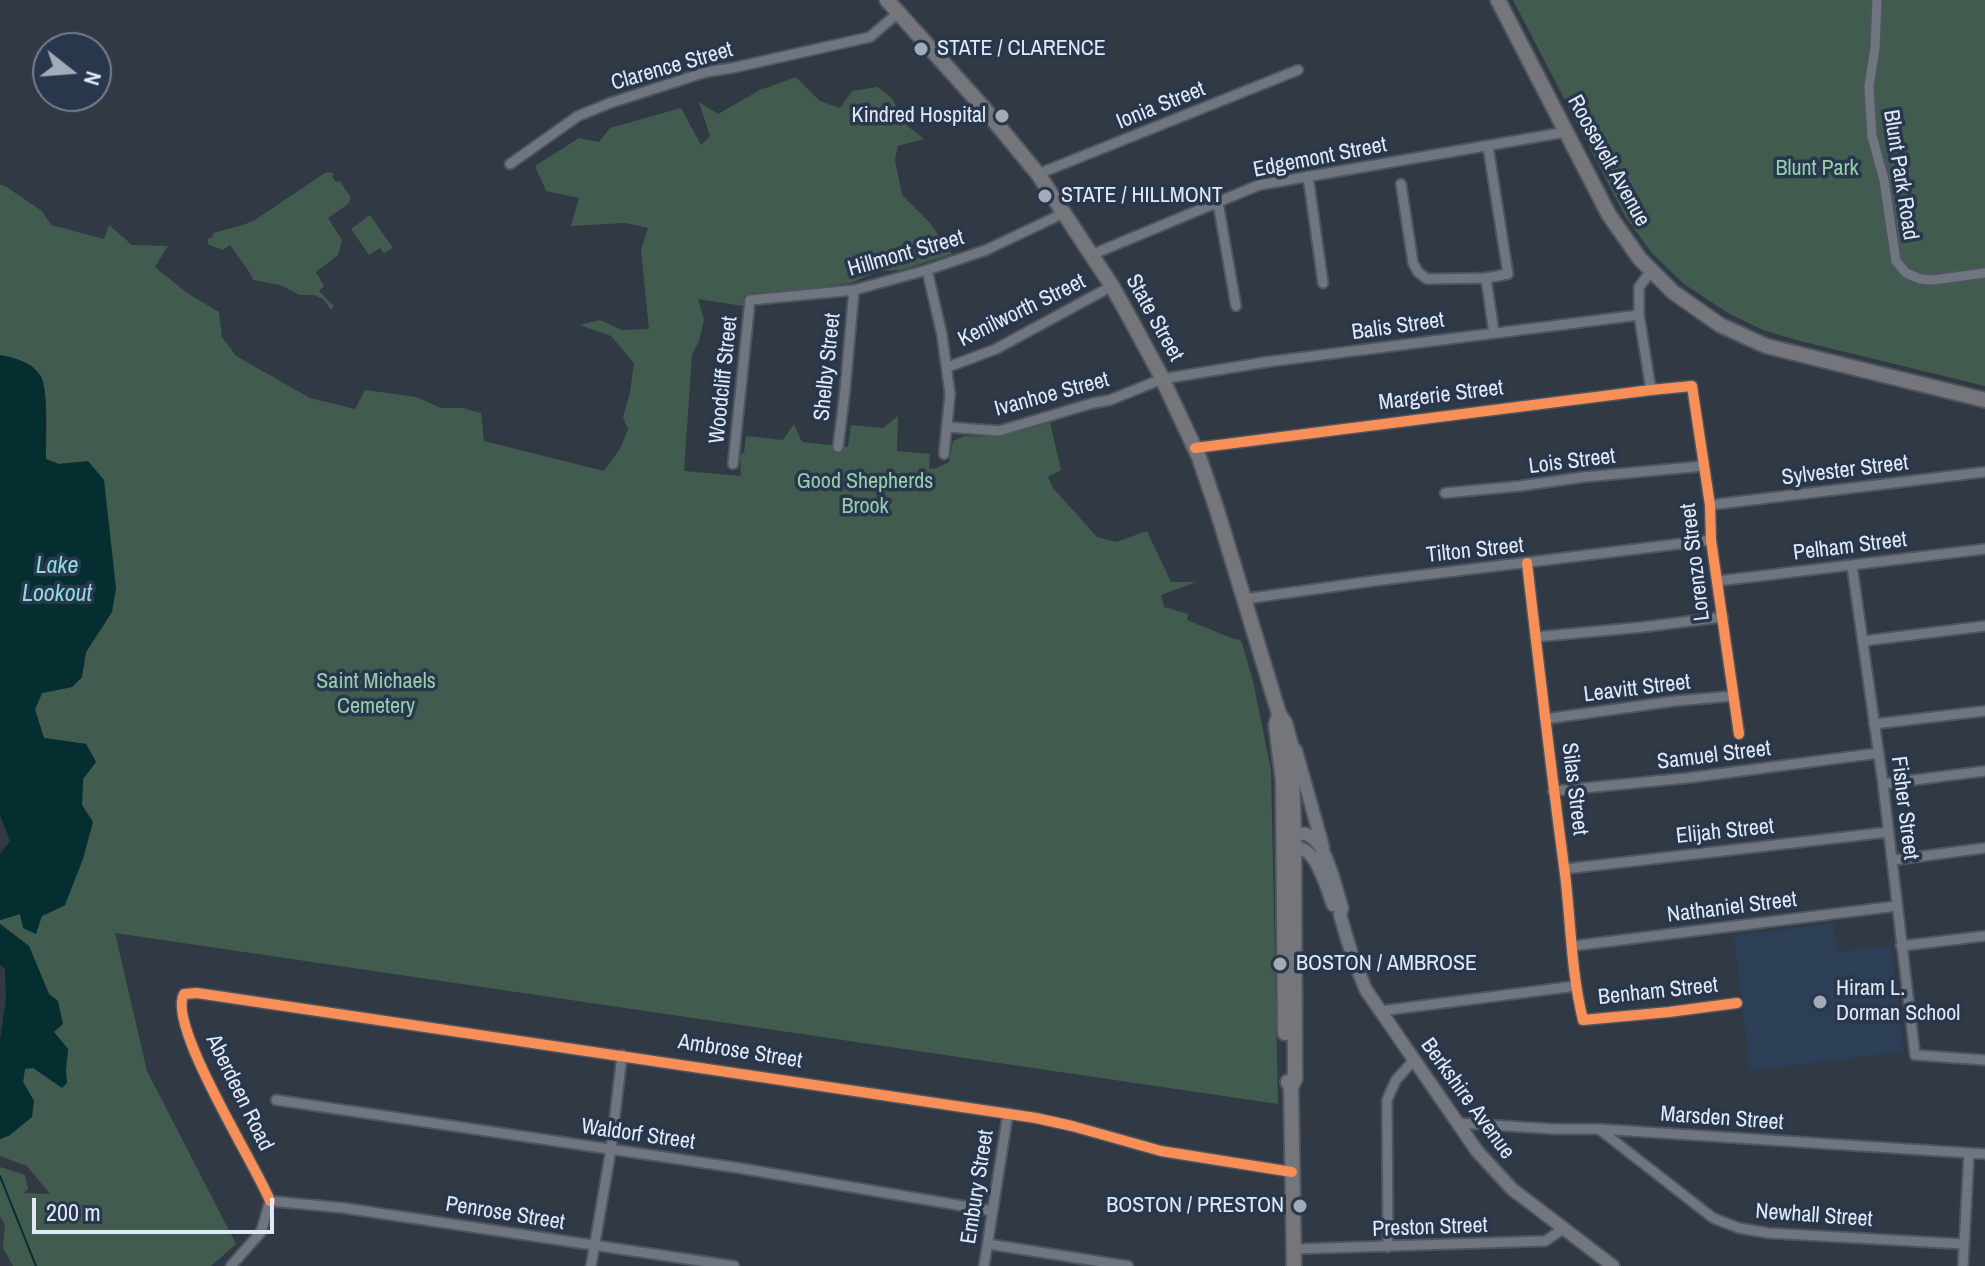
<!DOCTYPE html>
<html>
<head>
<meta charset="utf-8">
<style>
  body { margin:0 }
  #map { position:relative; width:1985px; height:1266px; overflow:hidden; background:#313945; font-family:"Archivo Narrow",sans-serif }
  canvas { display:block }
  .north { position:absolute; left:32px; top:32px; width:80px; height:80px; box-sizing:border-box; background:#29374d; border:2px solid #727e91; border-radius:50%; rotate:107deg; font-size:22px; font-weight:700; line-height:32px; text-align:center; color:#e0e9f7 }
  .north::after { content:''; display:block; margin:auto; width:28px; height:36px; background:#a3abb9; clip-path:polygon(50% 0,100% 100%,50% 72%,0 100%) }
  .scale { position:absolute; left:32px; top:1198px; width:242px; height:36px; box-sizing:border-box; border:4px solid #e0e9f7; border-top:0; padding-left:10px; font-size:24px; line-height:28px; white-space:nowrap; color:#e0e9f7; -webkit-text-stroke:6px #29374d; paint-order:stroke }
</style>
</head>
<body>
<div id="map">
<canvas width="1985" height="1266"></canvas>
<div class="north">N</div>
<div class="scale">200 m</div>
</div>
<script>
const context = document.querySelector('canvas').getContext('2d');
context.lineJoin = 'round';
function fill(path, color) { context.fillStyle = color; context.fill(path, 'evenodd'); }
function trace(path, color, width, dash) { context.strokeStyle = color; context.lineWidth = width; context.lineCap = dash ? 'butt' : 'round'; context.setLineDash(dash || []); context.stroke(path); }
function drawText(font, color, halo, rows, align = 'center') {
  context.font = font + ' "Archivo Narrow",sans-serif'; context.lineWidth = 7; context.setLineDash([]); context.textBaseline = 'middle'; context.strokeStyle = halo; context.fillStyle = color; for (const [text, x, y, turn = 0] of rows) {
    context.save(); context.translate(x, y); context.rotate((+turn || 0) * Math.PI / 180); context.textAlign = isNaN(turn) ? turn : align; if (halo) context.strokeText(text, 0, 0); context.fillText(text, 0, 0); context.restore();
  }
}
fill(new Path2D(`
  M1833 923 1837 952 1891 946 1904 1052 1750 1071 1734 936Z`), '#2d3e57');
fill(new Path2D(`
  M1513 0H1985V386L1796 340 1763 330 1728 313 1684 284 1651 252 1625 216Z
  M796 77 820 101 840 108 852 91 877 87 892 98 905 124 924 139 898 146 895 160 902 195 929 222 952 254 902 270 879 271 851 283 796 290 751 293 744 296 743 306 698 299 704 320 699 341 692 355 684 471 741 476 740 455 744 453 746 436 783 440 794 424 802 442 848 447 851 425 883 428 898 416 897 451 930 454 929 469 937 468 949 462 953 441 964 436 998 437 1050 423 1061 470 1048 477 1053 488 1097 537 1116 542 1147 531 1171 582H1196L1161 595 1164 607 1188 614 1187 620 1231 638 1240 640 1242 643 1253 681 1271 770 1278 1104 115 933 147 1071 236 1244 211 1266H13L3 1248 5 1225 0 1216V1167L25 1175 28 1189 24 1193 50 1194 27 1166 0 1156V1139L10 1135 34 1101 23 1082 25 1068 66 1069 68 1049 54 1032 49 995 29 946 0 924V920L21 914 42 916 65 905 82 805 83 779 96 762 86 744 44 738 35 709 42 693 72 687 82 677 86 652 112 612 87 462 59 464 46 460C46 443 49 386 40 375 31 362 15 358 0 355V185L5 186 42 211 51 225 104 239 109 225 132 245 168 246 155 267 187 293 219 312 222 337 236 356 310 398 355 409 365 390 416 397 441 408H463L481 413 484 441 604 471 621 447 628 429 623 417 630 392 634 363 611 336 580 325 600 320 622 330 649 329 641 250 648 228 625 223 571 226 579 198 546 191 535 166 579 138 599 142 610 128 681 108 701 145 710 136 699 102 718 114 760 90Z
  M330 172 334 174 332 176 336 182 340 181 351 198 348 204 328 218 342 240 338 255 316 272 324 286 319 291 334 306 331 310 323 299 314 295H300L280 285 253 280 250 273 230 245 223 250 209 245 207 239 213 237V233L243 225 255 220 325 173Z
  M370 215 393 248 384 253 380 248 369 255 351 229Z`), '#415c4e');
fill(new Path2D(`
  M0 355C15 358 31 362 40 375 49 387 45 442 46 459L59 464 88 461 104 480 116 588 112 612 86 652 82 677 72 687 42 693 35 710 44 738 86 744 96 762 83 779 82 805 93 822 83 859 65 905 42 916 36 934 23 928 20 914 0 920V854L10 841 0 815Z
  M0 924 29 946 49 994 58 1001 63 1024 54 1032 68 1049 66 1069 67 1083 62 1088 33 1068 25 1069 23 1082 34 1101 32 1117 10 1135 0 1139V1040L6 1000 5 969 0 965Z`), '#042e30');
trace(new Path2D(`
  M0 1176 36 1266`), '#042e30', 2);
const street = new Path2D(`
  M1877 0 1875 48 1869 86 1872 136 1884 180 1896 261 1906 273 1920 279 1933 280 1985 273
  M510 164 578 116 610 103 706 72 732 68 870 37 898 13
  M1038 174 1298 70
  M1308 176 1323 283
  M1401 184 1413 263 1418 272 1427 279 1486 278 1494 333
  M1218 203 1236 306
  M1091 255 1259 185 1566 132
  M927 270 942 335 950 394 944 454
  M1651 271 1639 287V315L1651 390
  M1486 278 1508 274 1488 146
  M948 367 996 349 1112 286
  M947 427 999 431 1093 403 1110 400 1162 379 1266 362 1639 315
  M838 447 845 390 854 290
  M1195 448 1651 390 1692 386 1710 505 1711 540 1739 734
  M733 464 750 300 854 290 927 270 986 250 1064 213
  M1445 493 1520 486 1584 477 1704 466
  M1710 505 1985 472
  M1527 563C1539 667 1551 771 1565 874 1571 923 1571 972 1583 1020L1669 1012 1737 1003
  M1852 566 1883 784 1915 1055 1985 1060
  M1718 581 1985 549
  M1244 599 1373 581 1711 540
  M1535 637 1643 627 1723 617
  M1863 641 1985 626
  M1545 719 1675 701 1733 696
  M1874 724 1985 711
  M1883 784 1985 771
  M1553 791 1687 778 1879 753
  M1893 860 1985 848
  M1564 869 1889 832
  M1572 946 1897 906
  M1901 946 1985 936
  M1380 1011 1576 986
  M276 1100 739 1168 993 1211
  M1457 1123 1554 1129H1599L1985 1154
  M1599 1129 1713 1218 1739 1228 1768 1233 1963 1244
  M270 1201C256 1165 166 1024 184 994L197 993 1036 1118 1072 1126 1161 1151 1292 1172
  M270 1201 344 1208 734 1266
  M988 1244 1128 1266
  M1388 1247 1387 1100 1396 1080 1413 1061
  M1294 1249 1545 1241 1563 1229
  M231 1266 261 1232 270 1201
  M591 1266 611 1149 622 1055
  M984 1266 1008 1113
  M1963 1266 1969 1154`);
const secondary = new Path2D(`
  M1292 746 1296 751 1323 847
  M1286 838C1292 836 1299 833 1305 834 1326 838 1336 890 1342 908L1340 915 1352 955 1366 990 1477 1151 1512 1189 1613 1266
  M1286 847C1293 847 1300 847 1306 851 1319 859 1328 891 1333 905`);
const primary = new Path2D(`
  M887 0 982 106 1038 174 1112 286 1132 322 1160 374 1199 457 1217 510 1279 714 1285 723 1291 745 1294 835 1295 1079 1291 1087
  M1498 0 1609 215 1640 259 1673 292 1720 325 1766 346 1985 400
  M1279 714 1276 725 1283 781 1285 1033
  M1288 1082 1291 1087 1294 1266`);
trace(street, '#4e555f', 13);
trace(secondary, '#4e555f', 16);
trace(primary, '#4e555f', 18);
trace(street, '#707680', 9);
trace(secondary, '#72767e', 12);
trace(primary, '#75767b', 14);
trace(new Path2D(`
  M1195 448 1651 390 1692 386 1710 505 1711 540 1739 734
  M1527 563C1539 667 1551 771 1565 874 1571 923 1571 972 1583 1020L1669 1012 1737 1003
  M270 1201C256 1165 166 1024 184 994L197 993 1036 1118 1072 1126 1161 1151 1292 1172`), '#f78f57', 10);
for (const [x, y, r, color] of [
  [921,49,8,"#a3abb9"],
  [1002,116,8,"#a3abb9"],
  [1045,196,8,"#a3abb9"],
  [1280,964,8,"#a3abb9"],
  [1820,1002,8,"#a3abb9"],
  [1300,1206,8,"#a3abb9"]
]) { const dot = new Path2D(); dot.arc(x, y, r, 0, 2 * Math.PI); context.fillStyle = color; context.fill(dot); trace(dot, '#29374d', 3); }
drawText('22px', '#e0e9f7', '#29374d', [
  ["STATE / CLARENCE",937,49],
  ["Kindred Hospital",986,116,"right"],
  ["STATE / HILLMONT",1061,196],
  ["BOSTON / AMBROSE",1296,964],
  ["Hiram L.",1836,989],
  ["Dorman School",1836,1014],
  ["BOSTON / PRESTON",1284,1206,"right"]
], 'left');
drawText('22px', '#e0e9f7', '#29374d', [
  ["Clarence Street",672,67,-16],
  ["Ionia Street",1161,106,-22],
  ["Edgemont Street",1320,158,-11],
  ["Roosevelt Avenue",1608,161,61],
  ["Blunt Park Road",1900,175,81],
  ["Hillmont Street",906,254,-16],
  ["Kenilworth Street",1022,311,-26],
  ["State Street",1154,318,61],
  ["Balis Street",1398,327,-8],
  ["Shelby Street",828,367,-84],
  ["Woodcliff Street",724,380,-84],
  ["Ivanhoe Street",1052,395,-15],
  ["Margerie Street",1441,396,-7],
  ["Lois Street",1572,462,-7],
  ["Sylvester Street",1845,471,-7],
  ["Pelham Street",1850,547,-7],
  ["Tilton Street",1475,551,-6],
  ["Lorenzo Street",1696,562,-97],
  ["Leavitt Street",1637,689,-7],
  ["Samuel Street",1714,756,-7],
  ["Silas Street",1574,789,83],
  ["Fisher Street",1904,808,83],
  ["Elijah Street",1725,832,-6],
  ["Nathaniel Street",1732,908,-7],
  ["Benham Street",1658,992,-6],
  ["Ambrose Street",740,1052,9],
  ["Aberdeen Road",239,1093,64],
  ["Berkshire Avenue",1467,1099,54],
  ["Marsden Street",1722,1119,4],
  ["Waldorf Street",638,1135,8],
  ["Embury Street",978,1187,-81],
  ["Penrose Street",505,1214,9],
  ["Newhall Street",1814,1216,4],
  ["Preston Street",1430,1228,-2]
]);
drawText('22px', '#96cdab', '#29374d', [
  ["Blunt Park",1817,169],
  ["Good Shepherds",865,482],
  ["Brook",865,507],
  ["Saint Michaels",376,682],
  ["Cemetery",376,707]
]);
drawText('italic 24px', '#8edadc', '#29374d', [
  ["Lake",57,567],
  ["Lookout",57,595]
]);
</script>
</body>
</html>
